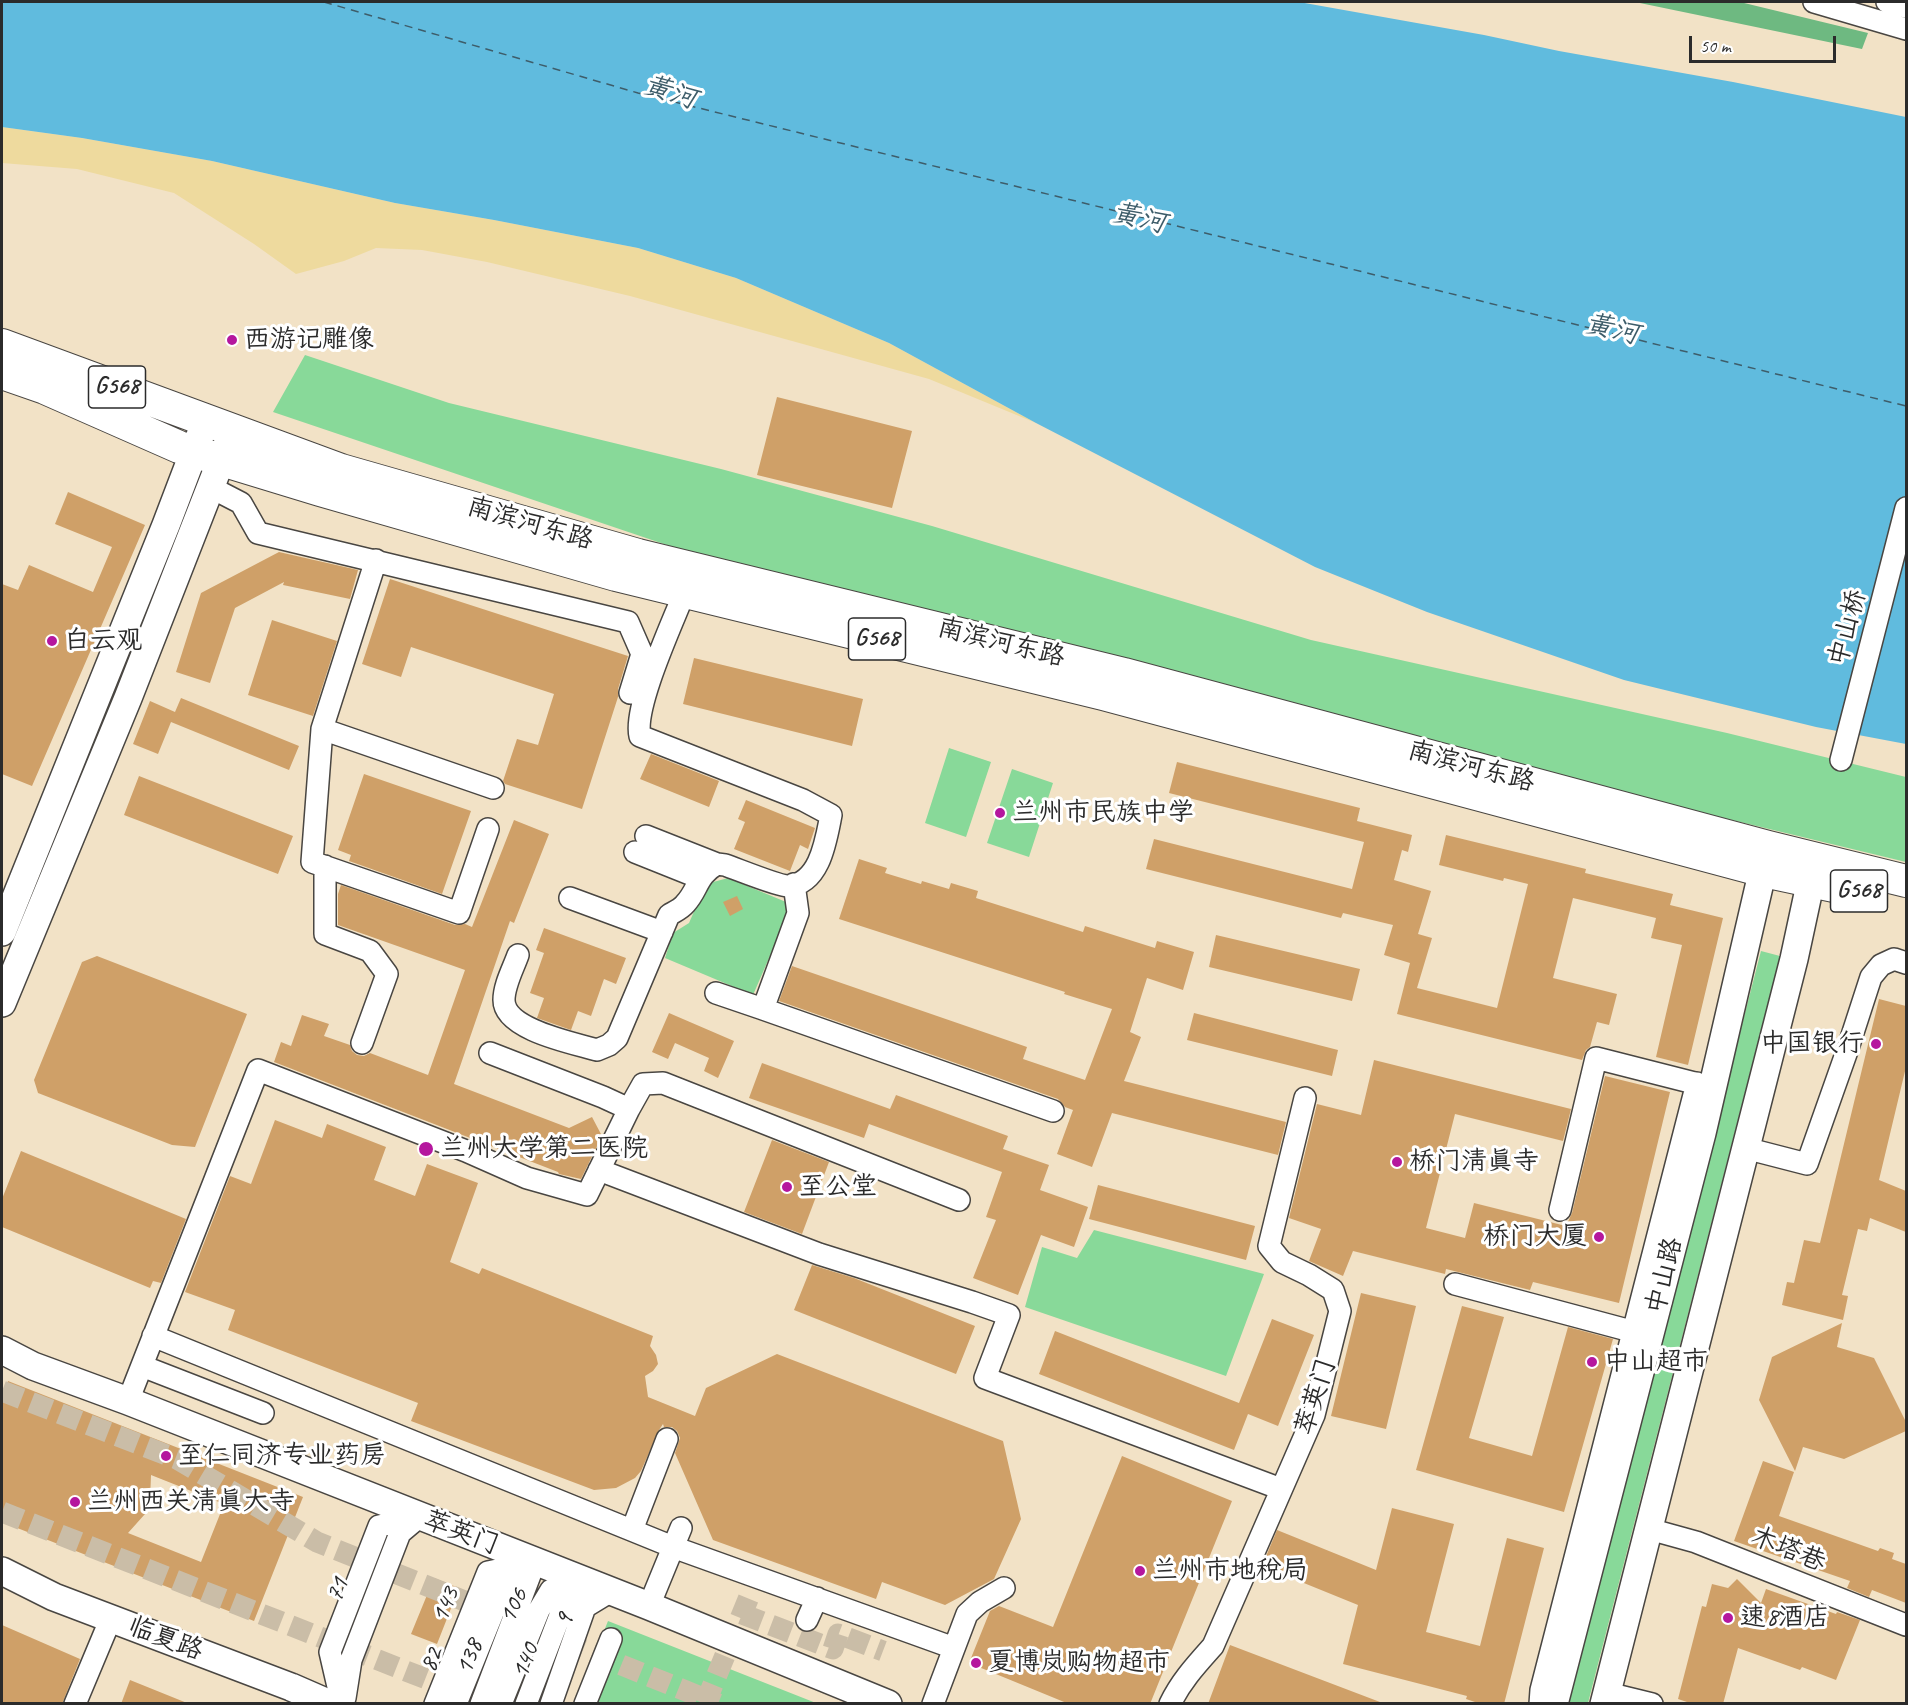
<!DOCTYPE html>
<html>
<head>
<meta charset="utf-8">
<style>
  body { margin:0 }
  #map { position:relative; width:1908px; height:1705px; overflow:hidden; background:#f2e2c6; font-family:Caveat,sans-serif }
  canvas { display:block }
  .frame { position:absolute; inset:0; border:3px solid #2b2b2b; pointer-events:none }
  .scale { position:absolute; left:1689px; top:36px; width:147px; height:27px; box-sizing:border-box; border:3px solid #2b2b2b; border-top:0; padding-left:8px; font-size:18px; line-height:21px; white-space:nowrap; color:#2b2b2b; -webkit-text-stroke:4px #fff; paint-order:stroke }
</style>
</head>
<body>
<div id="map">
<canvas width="1908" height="1705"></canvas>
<div class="frame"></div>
<div class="scale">50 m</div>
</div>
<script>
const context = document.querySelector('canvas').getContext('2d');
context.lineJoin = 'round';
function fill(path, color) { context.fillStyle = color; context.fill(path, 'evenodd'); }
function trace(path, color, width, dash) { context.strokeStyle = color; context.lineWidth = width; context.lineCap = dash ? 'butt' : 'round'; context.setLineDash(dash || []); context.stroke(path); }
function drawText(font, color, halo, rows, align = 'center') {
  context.font = font + ' Caveat,"LXGW WenKai TC",sans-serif'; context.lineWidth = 6; context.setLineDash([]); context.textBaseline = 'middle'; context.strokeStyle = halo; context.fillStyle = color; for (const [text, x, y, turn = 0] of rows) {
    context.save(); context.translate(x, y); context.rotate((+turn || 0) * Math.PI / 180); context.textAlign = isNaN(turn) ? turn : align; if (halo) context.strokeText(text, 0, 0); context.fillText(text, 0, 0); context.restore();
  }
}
fill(new Path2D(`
  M305 355 449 403 721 469 932 526 1311 640 1727 733 1906 777V862L1707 814 1060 647 729 566 273 412Z
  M949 748 991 762 966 837 925 823Z
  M1012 769 1053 783 1029 857 987 843Z
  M728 878 786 902 789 912 753 995 665 958 673 933 689 923 706 884Z
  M1761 951 1780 956 1588 1703 1567 1704Z
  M1094 1230 1264 1274 1226 1376 1025 1307 1042 1247 1077 1258Z
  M608 1621 816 1703 575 1704Z`), '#88d999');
fill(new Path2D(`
  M1635 2H1740L1868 33 1862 49Z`), '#6eb981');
fill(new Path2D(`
  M2 127 82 138 212 161 395 203 494 220 638 248 736 278 889 343 1036 423 929 379 630 296 487 262 422 250 376 248 344 261 296 274 254 244 174 193 77 169 2 163Z`), '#eeda9e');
fill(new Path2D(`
  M2 2H1299L1484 35 1559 51 1733 82 1906 117V744L1816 727 1624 680 1427 612 1315 567 1036 423 889 343 736 278 638 248 494 220 395 203 212 161 82 138 2 127Z`), '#60bbde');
trace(new Path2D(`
  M324 2 638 93 1906 406`), '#3e5d6a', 1.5, [8, 6]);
fill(new Path2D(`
  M777 397 912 431 892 508 757 475Z
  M68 492 145 525 32 786 2 774V584L18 590 29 565 93 592 112 547 55 524Z
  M279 552 358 570 350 599 283 585 284 582 235 608 210 683 176 672 201 593Z
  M390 579 628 656 618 689V697L582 809 505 784 503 781 517 739 538 745 554 694 411 647 401 677 362 664Z
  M272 620 337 641 313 716 248 695Z
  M694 658 863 699 852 746 683 704Z
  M181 698 299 746 289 770 171 722 158 754 133 744 150 701 175 712Z
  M651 754 719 781 709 807 640 779Z
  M1177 762 1360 808 1357 821 1412 835 1408 852 1402 850 1394 880 1431 891 1418 934 1432 938 1417 988 1497 1008 1528 884 1504 878 1503 881 1439 865 1446 835 1586 869 1585 873 1673 894 1670 905 1723 918 1688 1065 1656 1057 1682 945 1651 938 1656 918 1573 898 1553 978 1617 994 1609 1025 1597 1022 1590 1047 1586 1050 1582 1060 1397 1014 1410 963 1384 955 1393 925 1343 913 1341 918 1146 869 1154 839 1352 889 1364 842 1169 793Z
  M364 774 471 811 442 894 349 861 351 855 338 850Z
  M139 776 293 836 278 874 124 815Z
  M746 800 815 828 808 849 800 845 790 871 734 849 745 822 738 819Z
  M514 820 549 834 514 923 510 921 454 1084 569 1128 592 1117 602 1136 581 1179 559 1174 558 1172 274 1062 281 1042 291 1046 302 1015 329 1024 324 1036 350 1045 352 1051 357 1055 364 1056 370 1053 428 1075 465 970 338 925V894L341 885 455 925 465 924 472 927Z
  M859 859 887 868 885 873 921 884 922 881 949 889 951 883 978 891 976 898 1083 932 1085 926 1155 948 1157 941 1194 952 1183 990 1147 978 1130 1032 1141 1037 1124 1081 1286 1122 1278 1155 1112 1113 1092 1167 1057 1154 1073 1110 1065 1107 1058 1099 779 1001 792 966 1027 1047 1023 1059 1085 1080 1112 1009 1064 994 1065 992 839 919Z
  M737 896 743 909 730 916 723 902Z
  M544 928 626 958 616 984 604 979 591 1016 578 1011 571 1030 537 1018 544 998 530 993 544 953 536 950Z
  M1216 935 1360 969 1352 1001 1209 967Z
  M97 956 247 1014 195 1147 172 1145 38 1093 34 1080 82 962Z
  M1879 999 1906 1006V1067L1879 1180 1906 1191V1232L1870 1218 1867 1231 1858 1229 1842 1295 1848 1296 1843 1320 1782 1305 1787 1282 1794 1283 1804 1240 1820 1243Z
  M669 1013 734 1041 718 1078 704 1071 709 1058 675 1043 668 1059 652 1052Z
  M1194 1013 1338 1050 1332 1076 1187 1040Z
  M1374 1060 1571 1109 1563 1141 1455 1114 1426 1228 1465 1238 1474 1203 1566 1226 1572 1213 1605 1076 1670 1092 1619 1303 1533 1282 1530 1290 1446 1269 1445 1274 1353 1251 1343 1276 1309 1261 1321 1229 1289 1218 1317 1104 1361 1115Z
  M762 1063 890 1109 896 1095 1008 1136 1003 1149 1049 1165 1040 1190 1088 1207 1074 1247 1041 1235 1018 1295 973 1278 996 1220 986 1217 1002 1172 869 1124 864 1138 749 1098Z
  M275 1120 322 1138 327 1124 386 1147 374 1180 415 1196 427 1164 478 1183 450 1262 479 1274 482 1268 653 1336 650 1346 656 1355 658 1364 653 1371 645 1376 648 1397 695 1416 706 1388 777 1354 1003 1441 1021 1519 994 1579 945 1605 882 1582 876 1599 713 1540 675 1453 680 1438 677 1431 672 1427H664L663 1424 659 1430 641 1471 635 1478 616 1488 594 1490 411 1421 418 1403 228 1330 235 1310 185 1292 230 1176 251 1184Z
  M772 1140 829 1162 802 1234 744 1212Z
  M21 1151 186 1219 161 1283 153 1281 150 1288 2 1227V1199Z
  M1098 1185 1255 1226 1246 1260 1089 1219Z
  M812 1265 854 1278 975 1326 956 1374 794 1310Z
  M1361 1293 1416 1306 1386 1429 1331 1416Z
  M1462 1306 1504 1317 1469 1438 1532 1456 1568 1327 1613 1339 1564 1512 1416 1470Z
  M1272 1319 1314 1335 1278 1426 1248 1414 1234 1450 1039 1374 1055 1331 1239 1403Z
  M1842 1323 1837 1347 1874 1358 1906 1422V1431L1844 1459 1803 1447 1795 1471 1759 1400 1772 1357Z
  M8 1381 303 1497 254 1621 2 1522V1398ZM151 1475 224 1504 201 1562 128 1533 145 1514 150 1501Z
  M1122 1456 1232 1501 1150 1704H1069L969 1663 990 1611 999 1606 1053 1627Z
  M1763 1461 1794 1472 1779 1516 1878 1551 1880 1548 1894 1553 1892 1559 1906 1564V1603L1872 1590 1869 1597 1847 1588 1850 1581 1734 1541Z
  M1392 1508 1454 1524 1426 1632 1480 1646 1507 1538 1544 1548 1504 1704H1481L1466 1699 1467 1696 1343 1664 1358 1605 1262 1566 1277 1530 1376 1570Z
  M434 1578 459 1588 437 1644 411 1634Z
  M1737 1579 1761 1603 1766 1589 1836 1614 1837 1612 1860 1620 1836 1680 1802 1667 1800 1670 1738 1648 1723 1704H1693L1678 1699 1702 1606 1706 1607 1712 1584 1728 1588Z
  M2 1625 80 1659 62 1704H2Z
  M1230 1645 1380 1702V1704H1208Z
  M130 1680 187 1703V1704H121Z`), '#cfa068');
trace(new Path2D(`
  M2 1391 177 1459 317 1542 492 1612
  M2 1512 490 1704
  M742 1614 833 1649 838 1634 883 1651
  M535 1630 718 1704
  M705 1704 749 1597`), '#cabda7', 21, [21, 10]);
const minor = new Path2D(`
  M1814 2 1906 29
  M1887 2 1906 7
  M210 487 241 503 258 533 628 622 642 654 630 693
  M376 560 322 729 312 862 459 913 488 829
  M322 729 493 788
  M1841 760 1906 508
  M646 836 717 864
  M635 852 700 878
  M325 866V934L370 951 387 974 362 1043
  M794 884 798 913 763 1009 1053 1111
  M570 898 662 932
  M518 955C513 969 504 985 504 1000 504 1030 574 1043 597 1050L609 1045 617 1038 669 915C674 912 681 909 685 904 699 889 696 876 717 864L725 865C737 869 778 886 788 886 820 884 826 840 831 815L803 800 640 736C633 707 673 622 685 591
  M716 993 763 1009
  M629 1109 643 1084 663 1083 959 1200
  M1745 1148 1807 1164 1847 1051 1871 977 1881 965 1894 959 1906 963
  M599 1170 819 1254 972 1302 1009 1315 985 1378 1281 1489
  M1560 1210 1596 1058 1710 1087
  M1455 1284 1646 1335
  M153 1336 673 1547 954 1648
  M142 1366 263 1413
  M128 1401 258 1070 466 1151 527 1178 587 1195 629 1109 603 1097 490 1053
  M1649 1529 1696 1542 1906 1625
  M632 1530 667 1439
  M649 1606 681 1528
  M807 1620 817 1598
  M1607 1693 1652 1704
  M345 1698 351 1660 400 1533 419 1517
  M75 1704 111 1618
  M342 1704 330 1652 379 1526 420 1517
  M435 1704 488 1572 535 1562
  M456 1704 507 1578 527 1567
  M481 1704 535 1562
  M501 1704 539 1610 551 1590 571 1582 587 1586
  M526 1704 564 1605 580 1594 601 1592
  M551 1704 585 1607 608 1593
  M585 1704 611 1639
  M933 1704 967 1614 980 1602 1004 1588
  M1170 1704C1181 1681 1197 1664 1213 1646L1314 1415 1340 1311 1333 1290 1309 1275 1282 1262 1269 1246 1305 1098
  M1540 1704 1541 1690 1697 1083`);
const major = new Path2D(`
  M2 932 166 525 206 420
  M2 1003 128 698 229 440
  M2 1350 33 1366 128 1401 649 1606 888 1704
  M2 1571 54 1597 291 1687 330 1704
  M1554 1704 1702 1133 1767 852
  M1604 1704 1794 959 1811 880 1813 860`);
const highway = new Path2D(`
  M2 345 341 470 638 555 1124 674 1768 847 1906 881
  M2 373 45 388 179 447 320 490 616 575 1103 694 1764 871 1853 890`);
trace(minor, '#494642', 24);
trace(major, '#494642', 30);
trace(highway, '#494642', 34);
trace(minor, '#fff', 21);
trace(major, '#fff', 27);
trace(highway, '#fff', 32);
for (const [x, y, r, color] of [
  [232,340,6,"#b5179e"],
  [52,641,6,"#b5179e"],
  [1000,813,6,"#b5179e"],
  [1876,1044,6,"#b5179e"],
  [426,1149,8,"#b5179e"],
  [1397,1162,6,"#b5179e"],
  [787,1187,6,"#b5179e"],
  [1599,1237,6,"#b5179e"],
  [1592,1362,6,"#b5179e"],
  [166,1456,6,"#b5179e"],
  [75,1502,6,"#b5179e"],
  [1140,1571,6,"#b5179e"],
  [1728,1618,6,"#b5179e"],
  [976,1663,6,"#b5179e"]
]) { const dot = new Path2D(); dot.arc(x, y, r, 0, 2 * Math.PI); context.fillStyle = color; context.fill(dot); trace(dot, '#fff', 2); }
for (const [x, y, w] of [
  [117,387,57],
  [877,639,57],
  [1859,891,57]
]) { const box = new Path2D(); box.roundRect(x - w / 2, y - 21, w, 42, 4.5); context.fillStyle = '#fff'; context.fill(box); trace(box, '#2b2b2b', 1.5); }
drawText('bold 24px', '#2b2b2b', null, [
  ["G568",117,387],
  ["G568",877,639],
  ["G568",1859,891]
]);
drawText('26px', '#2b2b2b', '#fff', [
  ["西游记雕像",244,340],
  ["白云观",64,641],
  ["兰州市民族中学",1012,813],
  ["中国银行",1864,1044,"right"],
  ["兰州大学第二医院",440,1149],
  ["桥门清真寺",1409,1162],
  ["至公堂",799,1187],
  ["桥门大厦",1587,1237,"right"],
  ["中山超市",1604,1362],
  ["至仁同济专业药房",178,1456],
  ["兰州西关清真大寺",87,1502],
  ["兰州市地税局",1152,1571],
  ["速8酒店",1740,1618],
  ["夏博岚购物超市",988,1663]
], 'left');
drawText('26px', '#2b2b2b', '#fff', [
  ["南滨河东路",530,524,16],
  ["中山桥",1848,628,-75],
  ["南滨河东路",1001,643,14],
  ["南滨河东路",1471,767,15],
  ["中山路",1665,1276,-76],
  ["萃英门",1316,1397,-72],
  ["萃英门",461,1533,21],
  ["木塔巷",1788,1550,22],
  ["71",338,1590,-69],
  ["143",446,1605,-68],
  ["106",514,1606,-64],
  ["9",565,1620,-69],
  ["临夏路",165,1639,21],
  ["138",470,1657,-69],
  ["82",432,1660,-68],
  ["140",526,1661,-69]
]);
drawText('italic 27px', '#3e5d6a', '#fff', [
  ["黄河",670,93,18],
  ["黄河",1139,219,13],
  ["黄河",1612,330,13]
]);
</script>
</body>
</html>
